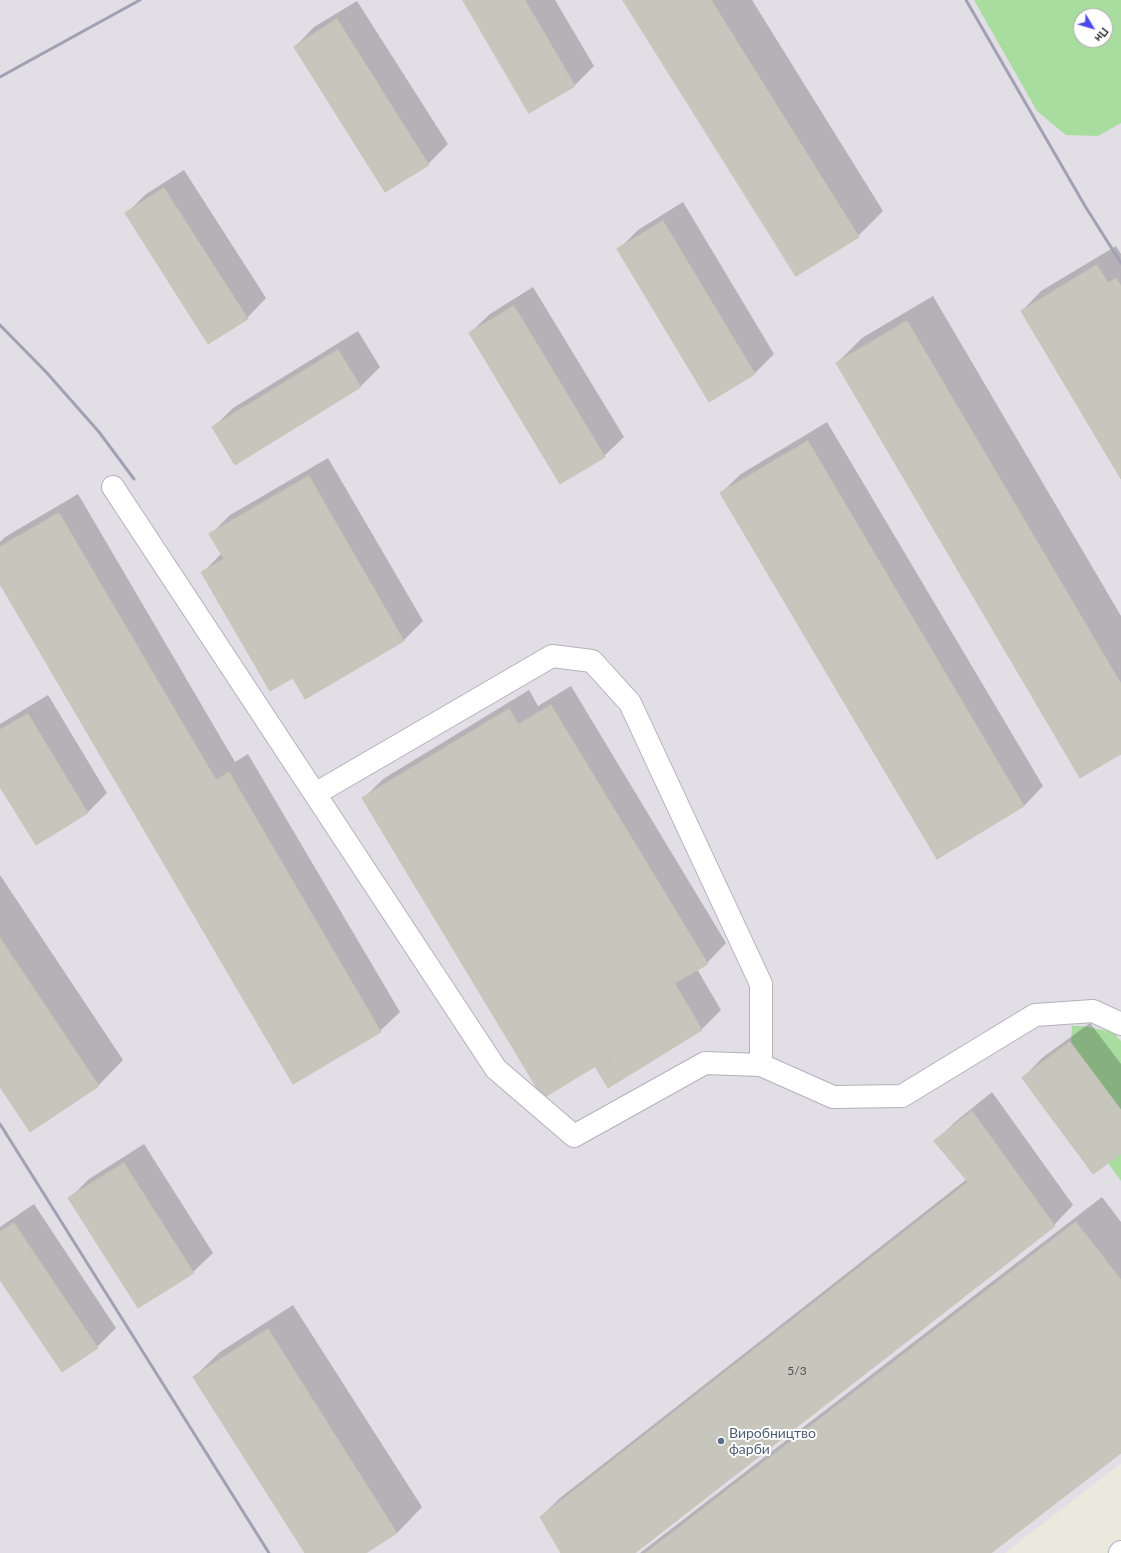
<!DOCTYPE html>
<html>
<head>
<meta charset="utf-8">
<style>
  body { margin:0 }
  #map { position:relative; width:1121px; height:1553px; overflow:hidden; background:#ebe8de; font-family:Lato,sans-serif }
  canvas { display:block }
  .north { position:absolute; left:1073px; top:8px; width:40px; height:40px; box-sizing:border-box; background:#fff; border:1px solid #aaa; border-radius:50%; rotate:128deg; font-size:11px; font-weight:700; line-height:16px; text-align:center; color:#2b2b2b }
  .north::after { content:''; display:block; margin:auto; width:14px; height:18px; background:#4d4ceb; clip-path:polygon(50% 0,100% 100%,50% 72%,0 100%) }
</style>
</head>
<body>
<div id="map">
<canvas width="1121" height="1553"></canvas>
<div class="north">Пн</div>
</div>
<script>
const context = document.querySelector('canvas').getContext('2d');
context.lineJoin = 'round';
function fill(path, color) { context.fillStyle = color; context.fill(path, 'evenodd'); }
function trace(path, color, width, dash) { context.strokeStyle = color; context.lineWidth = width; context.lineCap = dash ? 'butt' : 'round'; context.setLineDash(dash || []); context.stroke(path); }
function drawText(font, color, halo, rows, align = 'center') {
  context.font = font + ' Lato,sans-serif'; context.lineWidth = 4; context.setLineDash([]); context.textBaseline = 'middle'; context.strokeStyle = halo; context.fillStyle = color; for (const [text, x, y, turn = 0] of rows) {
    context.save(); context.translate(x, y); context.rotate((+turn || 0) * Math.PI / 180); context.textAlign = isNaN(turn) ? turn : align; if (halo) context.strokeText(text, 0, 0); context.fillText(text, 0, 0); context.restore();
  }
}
fill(new Path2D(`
  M0 0H1121V1463L1005 1553H0ZM1081 16H1105V40H1081Z`), '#e1dee5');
fill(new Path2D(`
  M974 0H1121V123L1098 136 1066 135 1037 111ZM1081 16H1105V40H1081Z
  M1072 1026H1083L1113 1032 1121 1041V1110L1071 1042Z
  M1121 1154V1181L1108 1163Z`), '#a8dd9f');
fill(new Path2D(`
  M464 0H555L594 66 575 85Z
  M624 0H752L883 211 858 236Z
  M357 1 448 144 428 164 386 191 295 47 314 27Z
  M184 170 266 298 247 318 126 214 146 194Z
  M683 202 774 354 754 374 619 249 638 230Z
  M1116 246 1121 254V477L1022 311 1041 291Z
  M533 287 624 437 604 456 470 333 490 314Z
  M933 296 1121 616V753L837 363 862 338Z
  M358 331 380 367 361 386 236 463 214 427 233 408Z
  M827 422 1043 786 1024 806 937 857 721 493 741 474Z
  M328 458 423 621 403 641 293 677 202 573 222 553 211 534 230 515Z
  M78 494 235 762 248 754 400 1012 380 1031 0 582V542L5 537Z
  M571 686 726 943 707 963 697 969 721 1010 702 1029 608 1086 595 1065 364 798 383 779 529 690 538 706Z
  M48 695 107 793 88 812 36 844 0 785V724Z
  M0 875 123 1060 98 1086H0Z
  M1090 1023 1121 1064V1152L1023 1078 1042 1058Z
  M992 1092 1073 1205 1054 1225 634 1553H562L541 1517 560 1498 967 1179 936 1141 955 1122Z
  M144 1144 213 1253 193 1272 70 1198 89 1179Z
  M1102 1197 1121 1222V1452L989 1553H640Z
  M34 1204 116 1328 97 1347 0 1278V1227Z
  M293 1305 422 1507 397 1533 364 1553H306L194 1377 220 1352Z`), '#0003');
const building = new Path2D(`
  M463 0H525L575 86 529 113Z
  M623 0H711L859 237 796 276Z
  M337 19 429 165 385 192 294 47Z
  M164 188 248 319 208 344 125 213Z
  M663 221 755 374 709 402 617 249Z
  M1097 265 1108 283 1116 278 1121 286V479L1021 311Z
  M514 306 605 457 560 484 469 333Z
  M907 321 1121 684V754L1080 778 836 363Z
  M338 350 361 387 235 465 212 427Z
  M808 441 1024 806 937 859 720 493Z
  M309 476 404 641 305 699 293 678 270 691 201 572 224 559 209 534Z
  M59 513 216 780 229 772 381 1032 293 1084 0 584V547Z
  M551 705 708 964 675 983 518 725Z
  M509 709 690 1009 543 1098 362 798Z
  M28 714 88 813 36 845 0 787V730Z
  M0 938 99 1086 30 1132 0 1087Z
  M690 1009 702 1030 608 1088 595 1066Z
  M1070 1042 1121 1110V1154L1093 1174 1022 1078Z
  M972 1111 1055 1226 635 1553H561L540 1517 968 1182 934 1141Z
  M124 1163 194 1273 138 1308 68 1198Z
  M1076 1222 1121 1280V1453L991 1553H646Z
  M14 1223 98 1348 62 1372 0 1280V1232Z
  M268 1329 397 1533 366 1553H305L193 1377Z`);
fill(building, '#c7c6bc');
trace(building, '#c7c4b8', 1);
const minor = new Path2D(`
  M113 487 496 1069 574 1136 705 1063 761 1065 833 1097 902 1096 1035 1015 1093 1011 1121 1024
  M315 794 552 656 592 661 630 703 761 984V1065
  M1120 1553 1121 1552`);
trace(minor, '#b2b1bd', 24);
trace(minor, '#fff', 22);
trace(new Path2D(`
  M966 0 1085 206 1121 263
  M0 77 140 0
  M0 325 47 373 99 432 134 479
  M0 1124 269 1553`), '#a2a1b3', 3);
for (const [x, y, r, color] of [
  [721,1441,4,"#5c6f8a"]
]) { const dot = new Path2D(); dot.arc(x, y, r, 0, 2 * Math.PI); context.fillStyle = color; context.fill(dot); trace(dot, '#fff', 1.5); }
drawText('12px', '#52524f', null, [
  ["5/3",797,1371]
]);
drawText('14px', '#4e5e75', '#fff', [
  ["Виробництво",729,1433],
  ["фарби",729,1449]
], 'left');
</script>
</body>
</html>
